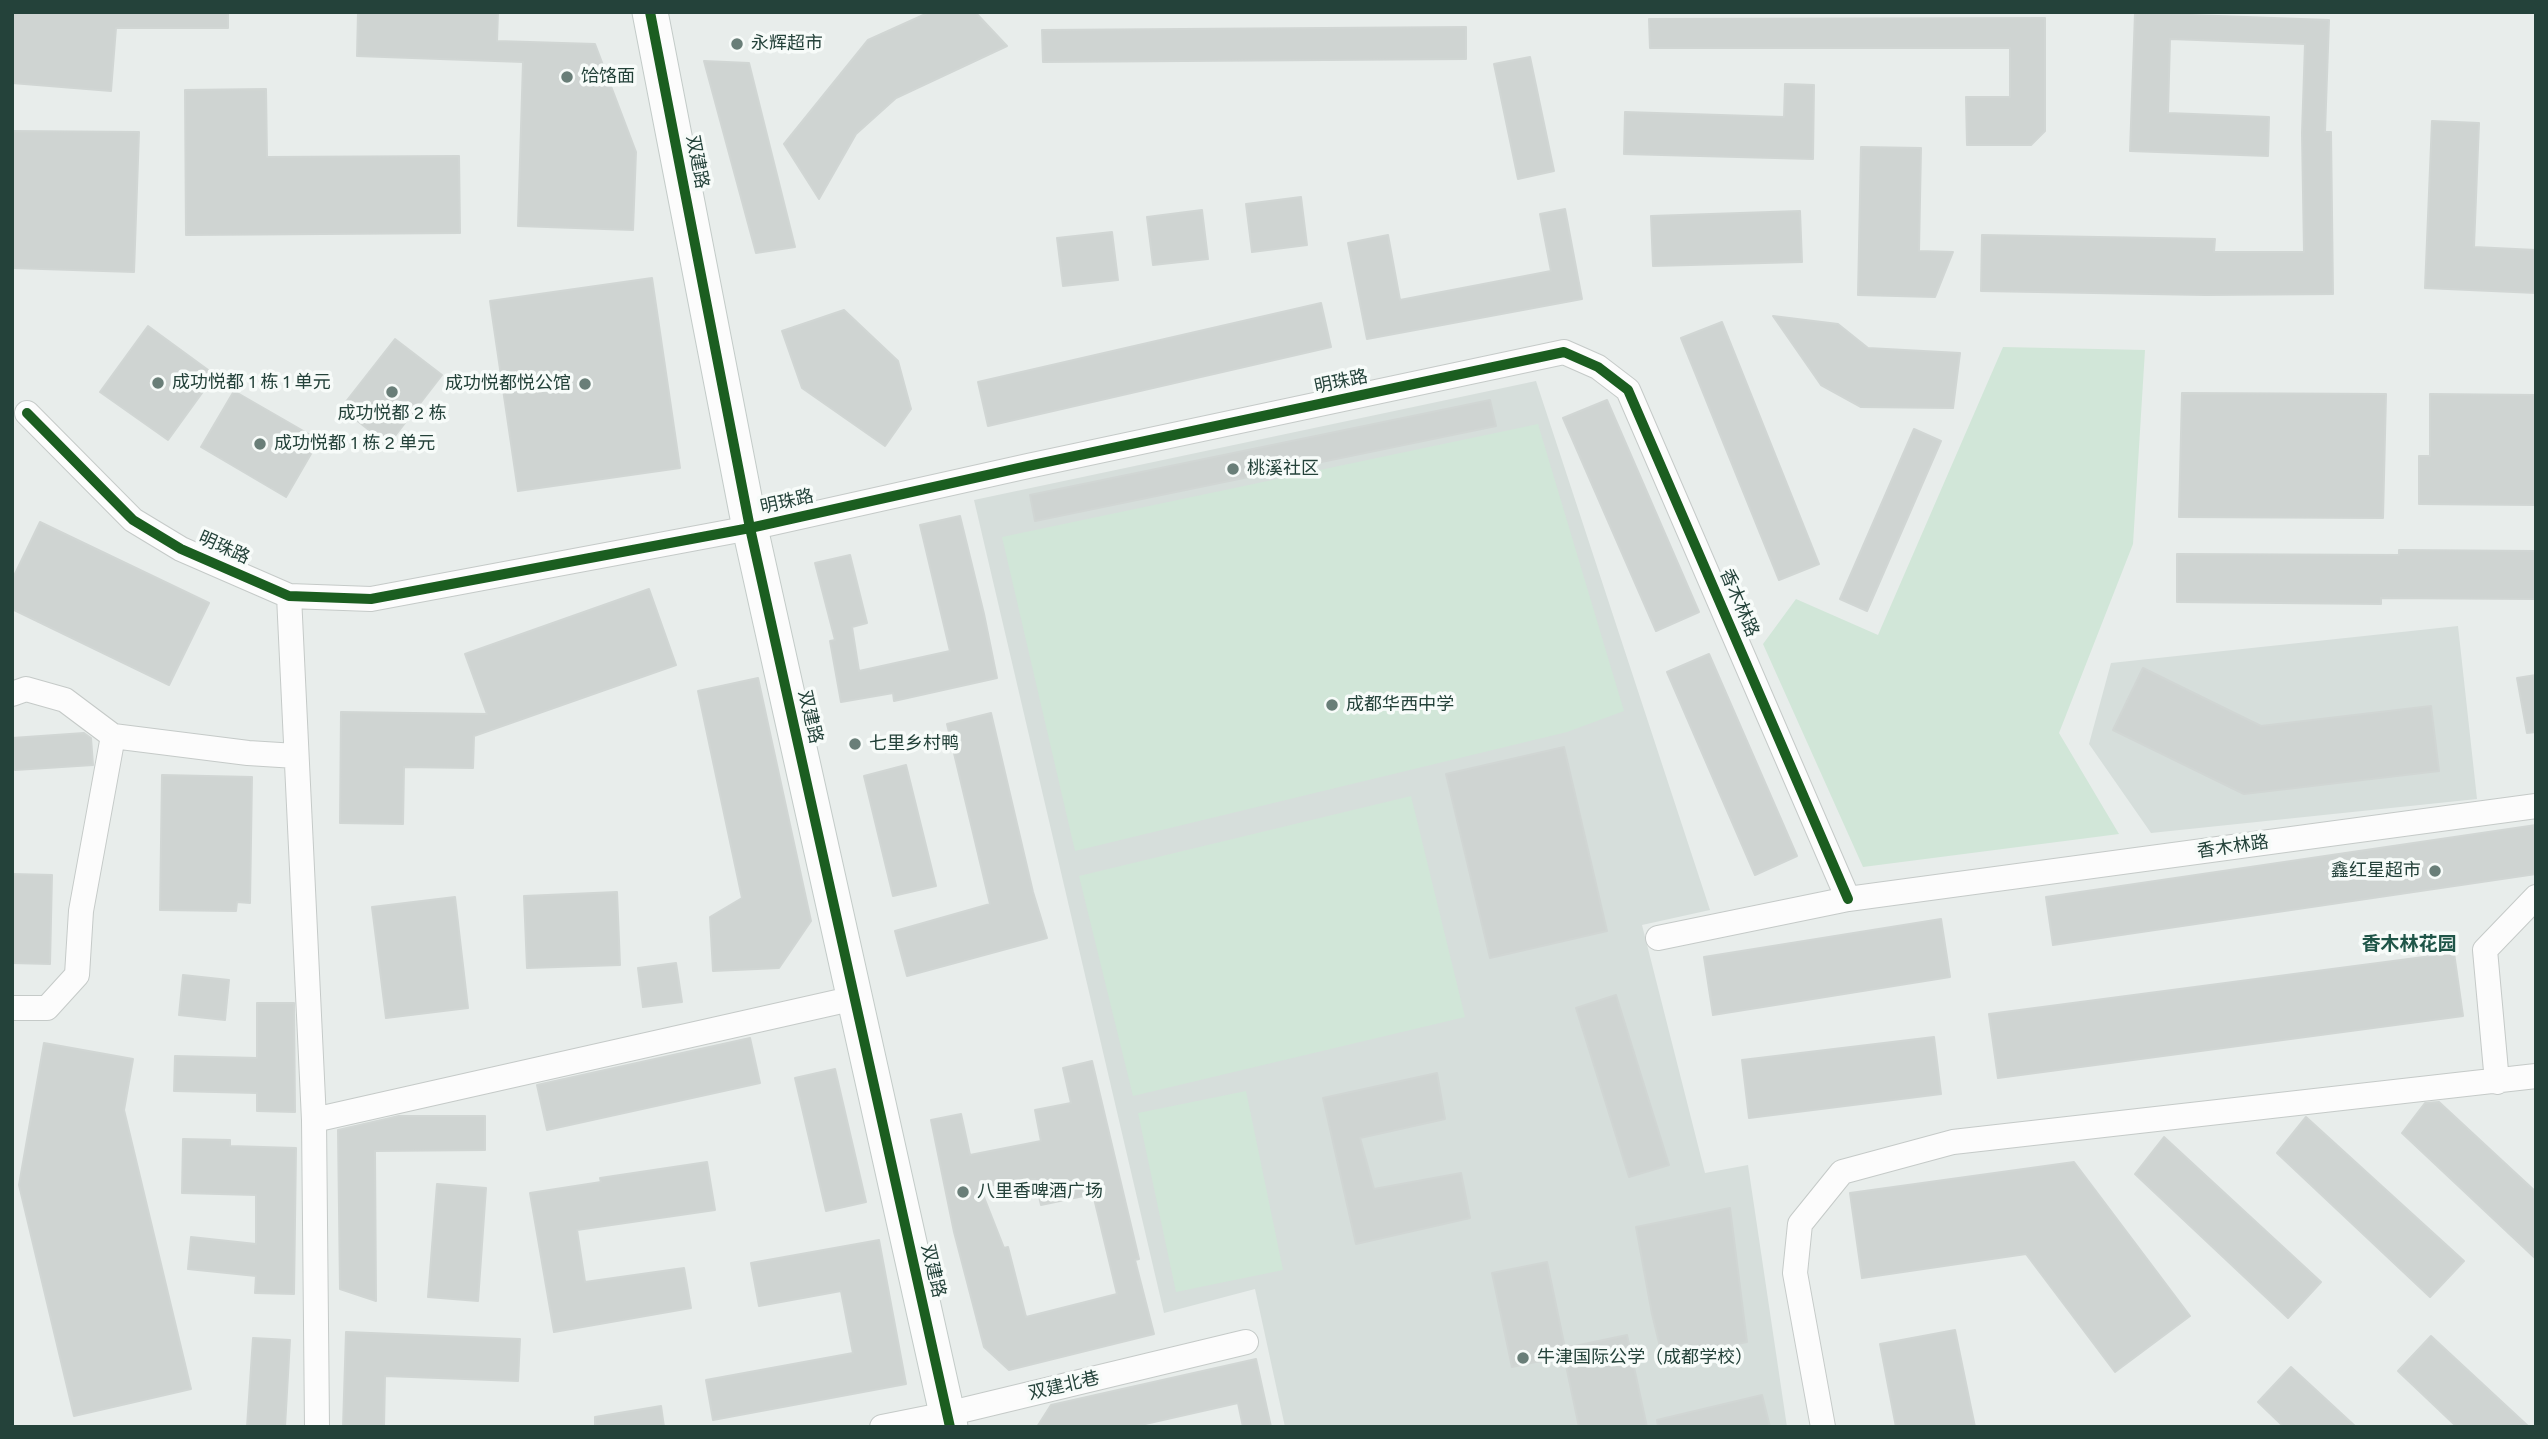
<!DOCTYPE html>
<html>
<head>
<meta charset="utf-8">
<style>
  body { margin:0 }
  #map { position:relative; width:2548px; height:1439px; overflow:hidden; background:#e8edeb; font-family:Figtree,sans-serif }
  canvas { display:block }
  .frame { position:absolute; inset:0; border:14px solid #24423a; pointer-events:none }
</style>
</head>
<body>
<div id="map">
<canvas width="2548" height="1439"></canvas>
<div class="frame"></div>
</div>
<script>
const context = document.querySelector('canvas').getContext('2d');
context.lineJoin = 'round';
function fill(path, color) { context.fillStyle = color; context.fill(path, 'evenodd'); }
function trace(path, color, width, dash) { context.strokeStyle = color; context.lineWidth = width; context.lineCap = dash ? 'butt' : 'round'; context.setLineDash(dash || []); context.stroke(path); }
function drawText(font, color, halo, rows, align = 'center') {
  context.font = font + ' Figtree,"Noto Sans SC",sans-serif'; context.lineWidth = 7; context.setLineDash([]); context.textBaseline = 'middle'; context.strokeStyle = halo; context.fillStyle = color; for (const [text, x, y, turn = 0] of rows) {
    context.save(); context.translate(x, y); context.rotate((+turn || 0) * Math.PI / 180); context.textAlign = isNaN(turn) ? turn : align; if (halo) context.strokeText(text, 0, 0); context.fillText(text, 0, 0); context.restore();
  }
}
fill(new Path2D(`
  M1536 381 1710 910 1642 925 1705 1173 1748 1165 1787 1427H1285L1255 1289 1164 1313 974 500Z
  M2458 626 2477 799 2151 833 2089 744 2111 663Z`), '#d6dedb');
fill(new Path2D(`
  M2003 347 2145 350 2133 544 2059 733 2119 834 1863 867 1763 644 1796 599 1878 635Z
  M1538 424 1624 711 1567 732 1075 851 1002 537Z
  M1411 796 1465 1017 1133 1096 1079 876Z
  M1246 1091 1283 1270 1176 1292 1138 1113Z`), '#d1e6d8');
const building = new Path2D(`
  M12 12H228V28H116L111 91 12 83Z
  M358 12H498L497 41 595 44 636 152 633 230 518 226 523 62 357 56Z
  M930 12H975L1007 46 896 98 856 134 819 199 784 144 868 40Z
  M2135 13 2329 20 2325 132H2331L2333 294 2206 295 1981 291 1982 235 2215 239 2214 252H2304L2302 133 2305 44 2170 39 2168 113 2269 117 2268 156 2130 151Z
  M2045 18V131L2031 145H1967L1966 97H2010V48H1650L1649 19Z
  M1466 27V59L1043 62 1042 30Z
  M1530 57 1554 171 1518 179 1494 64Z
  M704 61 749 63 795 247 756 253Z
  M1785 84 1814 85 1813 159 1624 154 1625 112 1784 117Z
  M266 89 267 157 459 156 460 233 186 235 185 90Z
  M2432 121 2479 123 2474 247 2536 250V293L2425 288Z
  M12 131 139 132 134 272 12 268Z
  M1861 147 1921 148 1919 251 1953 252 1935 297 1858 295Z
  M1301 197 1307 245 1252 252 1246 204Z
  M1565 209 1582 299 1367 339 1348 243 1388 235 1400 300 1551 271 1540 214Z
  M1202 210 1208 259 1153 265 1147 217Z
  M1800 211 1802 262 1653 266 1651 216Z
  M1112 232 1118 280 1063 286 1057 238Z
  M652 278 680 468 518 491 490 301Z
  M1321 303 1331 347 988 426 978 382Z
  M844 310 898 361 911 409 885 446 802 388 782 331Z
  M1773 316 1838 324 1868 348 1960 353 1953 408 1861 407 1821 385Z
  M1722 322 1819 564 1779 580 1681 338Z
  M148 326 215 375 168 440 100 392Z
  M395 339 442 375 388 445 341 408Z
  M234 391 319 440 286 497 201 447Z
  M2182 393 2386 394 2383 518 2179 517Z
  M2430 394 2536 395V505L2419 504V456H2430Z
  M1490 400 1496 426 1035 521 1030 495Z
  M1607 400 1699 612 1656 631 1563 418Z
  M1914 429 1941 441 1867 611 1840 599Z
  M960 516 984 614 997 678 894 701 893 693 841 702 830 641 835 640 815 563 850 555 867 623 852 627 859 671 950 651 920 525Z
  M40 522 209 603 169 685 12 609V580Z
  M2399 550 2536 551V599L2381 598V604L2177 602V554L2399 555Z
  M649 589 676 665 474 736 473 768 404 767 403 824 340 823 341 712 487 714 465 654Z
  M1709 654 1797 856 1755 875 1667 672Z
  M2143 668 2261 726 2431 706 2439 771 2244 794 2113 730Z
  M2536 675V732L2527 733 2517 678Z
  M758 678 811 921 779 968 713 971 710 917 742 898 698 691Z
  M991 713 1033 892 1047 938 907 976 895 931 990 904 947 724Z
  M84 733 91 738 93 765 15 770 12 738Z
  M1564 747 1607 931 1490 958 1446 774Z
  M906 765 936 886 893 896 864 776Z
  M162 775 252 777 250 903 237 902 236 911 160 910Z
  M2536 825V874L2053 945 2046 897Z
  M12 874 52 875 50 964 12 963Z
  M617 892 620 965 527 968 524 896Z
  M455 897 468 1008 386 1018 372 907Z
  M1941 919 1950 977 1713 1015 1704 957Z
  M2454 953 2463 1016 1998 1078 1989 1014Z
  M676 963 682 1002 643 1007 638 968Z
  M183 975 229 980 225 1020 179 1015Z
  M1616 995 1669 1165 1629 1177 1576 1008Z
  M257 1003H294L295 1112 257 1111V1093L174 1091 175 1056 257 1058Z
  M1934 1037 1941 1094 1749 1118 1742 1060Z
  M750 1038 760 1083 547 1130 537 1085Z
  M44 1043 133 1059 124 1110 191 1389 74 1416 19 1185Z
  M1092 1061 1139 1259 1135 1260 1154 1334 1009 1370 984 1347 954 1232 931 1120 961 1114 970 1155 1041 1141 1035 1110 1071 1103 1063 1068ZM1035 1179 1041 1205 1093 1194 1117 1294 1026 1317 1008 1247 1004 1248 980 1187Z
  M835 1069 866 1202 826 1211 795 1078Z
  M1437 1073 1445 1119 1360 1138 1374 1189 1461 1173 1470 1218 1356 1244 1323 1098Z
  M2439 1102 2536 1192V1259L2402 1133 2425 1103Z
  M399 1116H485V1150L375 1151 376 1301 340 1289 338 1130Z
  M2306 1117 2464 1261 2430 1297 2277 1153Z
  M2164 1137 2321 1282 2288 1318 2135 1174Z
  M183 1139 230 1140V1146L296 1148 294 1294 255 1293 256 1276 188 1269 191 1237 256 1244V1195L182 1193Z
  M707 1162 715 1210 577 1230 585 1282 684 1268 691 1308 554 1332 530 1193 601 1182 600 1178Z
  M2074 1162 2190 1316 2115 1372 2026 1254 1862 1278 1850 1193Z
  M437 1184 486 1188 478 1301 428 1297Z
  M1730 1208 1747 1342 1663 1359 1652 1314 1636 1227Z
  M879 1240 906 1384 713 1420 706 1380 853 1353 841 1291 759 1306 751 1263Z
  M1547 1262 1565 1348 1627 1335 1647 1427H1579L1564 1356 1512 1367 1492 1273Z
  M1955 1330 1975 1427H1896L1880 1344Z
  M346 1332 520 1339 518 1381 385 1376 384 1427H343Z
  M2431 1336 2529 1427H2457L2398 1371Z
  M253 1338 290 1340 285 1427H247Z
  M1256 1359 1271 1427H1243L1238 1403 1132 1427H1037L1051 1405Z
  M2291 1367 2356 1427H2284L2258 1402Z
  M1762 1395 1770 1427H1658L1657 1420Z
  M661 1406 664 1427H595V1417Z`);
fill(building, '#cfd4d2');
trace(building, '#d1d6d4', 2);
const street = new Path2D(`
  M27 413 133 520 181 549 289 596 371 599 750 528 1028 466 1564 352 1598 367 1628 390 1848 899
  M289 596 314 1120 317 1427
  M12 694 26 689 65 700 113 736 81 911 77 975 47 1008H12
  M113 736 248 753 296 756
  M1658 938 1848 899 2536 806
  M2497 1082 2485 950 2536 897
  M314 1120 855 998
  M882 1427 947 1414 1246 1342
  M1823 1427 1795 1273 1800 1224 1842 1172 1953 1142 2536 1076`);
const secondary = new Path2D(`
  M650 12 750 528 950 1427`);
trace(street, '#c5cac8', 26);
trace(secondary, '#c3cbc8', 37);
trace(street, '#fcfcfc', 24);
trace(secondary, '#fcfcfc', 35);
trace(new Path2D(`
  M650 12 750 528 950 1427
  M27 413 133 520 181 549 289 596 371 599 750 528 1028 466 1564 352 1598 367 1628 390 1848 899`), '#1b5e20', 10);
for (const [x, y, r, color] of [
  [737,44,7,"#697e78"],
  [567,77,7,"#697e78"],
  [158,383,7,"#697e78"],
  [585,384,7,"#697e78"],
  [392,392,7,"#697e78"],
  [260,444,7,"#697e78"],
  [1233,469,7,"#697e78"],
  [1332,705,7,"#697e78"],
  [855,744,7,"#697e78"],
  [2435,871,7,"#697e78"],
  [963,1192,7,"#697e78"],
  [1523,1358,7,"#697e78"]
]) { const dot = new Path2D(); dot.arc(x, y, r, 0, 2 * Math.PI); context.fillStyle = color; context.fill(dot); trace(dot, '#f7fbf9', 2.5); }
drawText('18px', '#24423a', '#f7fbf9', [
  ["永辉超市",751,44],
  ["饸饹面",581,77],
  ["成功悦都 1 栋 1 单元",172,383],
  ["成功悦都悦公馆",571,384,"right"],
  ["成功悦都 2 栋",392,414,"center"],
  ["成功悦都 1 栋 2 单元",274,444],
  ["桃溪社区",1247,469],
  ["成都华西中学",1346,705],
  ["七里乡村鸭",869,744],
  ["鑫红星超市",2421,871,"right"],
  ["八里香啤酒广场",977,1192],
  ["牛津国际公学（成都学校）",1537,1358]
], 'left');
drawText('18px', '#24423a', '#f7fbf9', [
  ["双建路",697,162,79],
  ["明珠路",1341,382,-12],
  ["明珠路",787,502,-13],
  ["明珠路",224,548,24],
  ["香木林路",1739,603,67],
  ["双建路",810,717,77],
  ["香木林路",2233,847,-8],
  ["双建路",933,1271,77],
  ["双建北巷",1064,1386,-13]
]);
drawText('bold 19px', '#1f5548', '#f7fbf9', [
  ["香木林花园",2409,944]
]);
</script>
</body>
</html>
